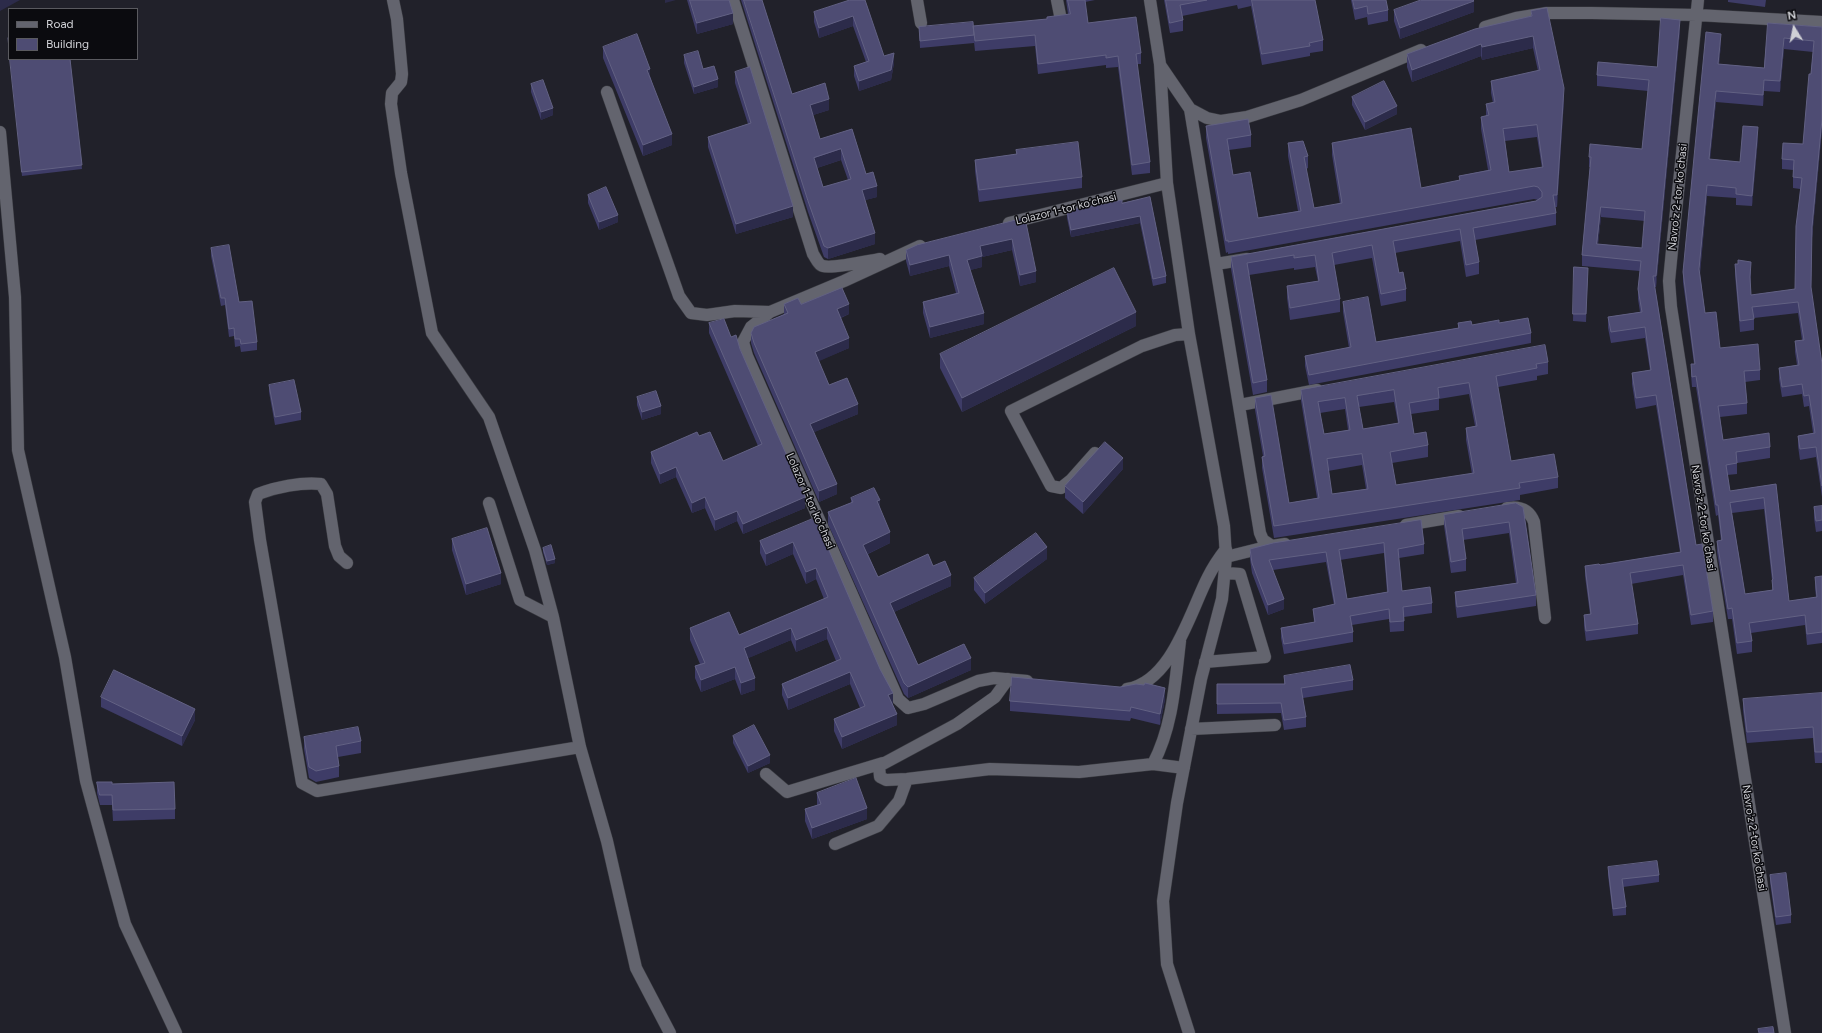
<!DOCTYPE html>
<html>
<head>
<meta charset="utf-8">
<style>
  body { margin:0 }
  #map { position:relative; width:1822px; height:1033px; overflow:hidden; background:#21212a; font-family:Figtree,sans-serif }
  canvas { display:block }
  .legend { position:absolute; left:8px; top:8px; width:130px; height:52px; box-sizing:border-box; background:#0b0b0f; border:1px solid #5a5a5f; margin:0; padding:5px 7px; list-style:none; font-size:12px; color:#d0d1d6 }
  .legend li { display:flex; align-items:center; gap:8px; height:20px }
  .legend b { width:20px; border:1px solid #5a5a5f }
  .north { position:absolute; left:1774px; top:8px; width:40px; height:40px; -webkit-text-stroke:3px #0b0b0f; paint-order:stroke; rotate:350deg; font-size:11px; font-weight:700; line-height:16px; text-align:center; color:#d0d1d6 }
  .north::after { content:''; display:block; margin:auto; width:14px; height:18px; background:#d0d1d6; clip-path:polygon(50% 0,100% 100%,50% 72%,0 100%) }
</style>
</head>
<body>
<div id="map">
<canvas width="1822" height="1033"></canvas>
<ul class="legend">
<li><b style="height:5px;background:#63646e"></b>Road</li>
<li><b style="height:11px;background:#4e4c73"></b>Building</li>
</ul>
<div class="north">N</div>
</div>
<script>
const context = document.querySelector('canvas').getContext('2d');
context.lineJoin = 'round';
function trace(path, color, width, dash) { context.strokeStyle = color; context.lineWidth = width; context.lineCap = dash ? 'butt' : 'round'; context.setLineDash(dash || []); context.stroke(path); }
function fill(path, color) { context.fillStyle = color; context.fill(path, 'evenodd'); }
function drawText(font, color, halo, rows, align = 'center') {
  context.font = font + ' Figtree,sans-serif'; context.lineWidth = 3; context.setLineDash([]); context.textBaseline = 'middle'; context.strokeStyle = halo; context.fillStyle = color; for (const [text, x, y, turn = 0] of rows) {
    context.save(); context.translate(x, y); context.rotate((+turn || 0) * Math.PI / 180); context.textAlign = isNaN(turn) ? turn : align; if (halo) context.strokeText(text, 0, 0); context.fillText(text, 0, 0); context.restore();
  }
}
const minor = new Path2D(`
  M393 0 397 19 402 74 401 82 392 93 391 104 401 173 432 333 489 417 535 550 553 617 580 747 607 841 636 968 670 1033
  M733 0 813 254C816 258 818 265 823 266 832 269 868 261 880 259
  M917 0 921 23
  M1057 0 1060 15
  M1150 0 1160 64 1167 183 1189 334 1224 526 1226 557 1222 599 1201 679 1177 803 1163 901 1167 964 1189 1033
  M1698 0 1673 240 1669 281 1671 307 1785 1033
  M1485 27 1516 18 1547 13H1592L1697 15 1822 22
  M1160 65 1190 109 1207 118 1221 121 1247 117 1301 100 1421 50
  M607 92 679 296 691 313 707 315 735 311 770 312
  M1190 109 1260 533 1263 540 1272 546 1285 544
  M0 132 15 297 18 450 65 657 86 781 125 924 176 1033
  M1009 223 1167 183
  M920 246 844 281 770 312 751 327 743 342 747 356 898 699 908 708 924 704 978 681 994 678 1027 681
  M1216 264 1247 259
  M1240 405 1317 390
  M1095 453 1071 480 1061 488 1051 486 1011 411 1142 346 1175 335 1189 334
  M489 503 520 600 553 617
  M1507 508C1520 506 1529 509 1534 522L1545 618
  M1406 525 1459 516
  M1226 557 1266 547
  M347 563 339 556 335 546 327 494 321 484C301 482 276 487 258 494L255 502 260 540 302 783 317 791 580 747
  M1205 662 1265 657 1240 574 1226 573
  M1008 679 995 697 957 724 879 766 880 777 886 780 907 779 990 769 1079 772 1153 764 1184 768
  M1127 689C1172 682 1190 612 1208 577 1213 567 1219 558 1226 549
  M1191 729 1275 725
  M1153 764C1173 726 1175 683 1180 641
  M766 774 787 792 883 763
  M835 844 878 826 899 801 907 779`);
trace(minor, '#3a3b41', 13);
trace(minor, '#63646e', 12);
fill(new Path2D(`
  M687 0H729L733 24 697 34Z
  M741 0H762L792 94 829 110 813 115 820 139 852 129 866 174 877 197 865 200 875 244 828 259 824 257 808 212ZM841 160 848 180 823 187 817 168Z
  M850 0 884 56 894 63 891 80 859 91 854 76V66L866 62 853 26 819 38 814 22V12Z
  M1066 0H1095L1085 2 1088 23 1141 53V64H1137L1150 162V173L1132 175 1118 67 1106 68V65L1038 74 1035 46 975 51 974 42V43L920 48 919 27 973 30 1047 19 1068 14Z
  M1164 0H1315L1323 40V51L1310 53V56L1262 65 1251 6 1238 9 1237 5 1182 16 1183 20V31L1170 33Z
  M1351 0H1386L1388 10V21L1368 25 1367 17 1355 20Z
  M1728 0H1766L1765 7 1728 2Z
  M1394 10 1474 12 1400 39 1394 21Z
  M1531 11 1564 100 1557 207H1555L1556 213V225L1475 240 1479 262V274L1466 277 1460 241 1395 253 1399 273 1406 289V301L1381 306 1372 258 1334 265 1340 299V312L1290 320 1287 298V286L1318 281 1315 267 1294 270V268L1249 275 1267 380V392L1253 395 1231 269V257L1536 201 1538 200 1534 199 1228 254V252L1226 253 1206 138V126L1251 135V147L1229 150 1233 175 1258 218 1298 211 1288 156V143L1308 156V168L1306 169 1314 208 1340 204 1332 155V143L1421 188 1459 181V176L1488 170 1481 129V117L1486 116V104L1493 103 1491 93V81L1538 71 1533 48 1482 60 1481 56 1412 82 1407 67V54L1531 16ZM1537 137 1542 168 1509 172 1505 141Z
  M1768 23 1822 27V129L1812 238 1811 288 1822 364V497L1816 457 1800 460 1798 446V436L1813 433 1809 406 1804 407 1802 394 1782 397 1779 379V368L1797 365 1795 352V341L1802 340 1798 313 1754 318V330L1740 332 1735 275V264L1751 272 1750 283 1751 295 1795 289 1800 189 1793 188V170L1782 169V159L1803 144 1813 52 1784 49 1780 92 1764 91 1763 106 1716 102 1710 159 1740 162 1758 138 1752 206 1736 205V198L1707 196 1700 274 1705 313 1720 348 1760 370V380L1745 382 1747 403V414L1720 417 1723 440 1770 447V458L1737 463V474L1727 475 1730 491 1776 484 1789 601 1816 597 1815 588V577L1822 576V643L1807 645 1805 625 1751 633 1752 641V652L1737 654 1732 619H1728L1717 552V541L1721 540 1718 515 1716 516 1696 387H1692L1691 375V364H1694L1683 282V272L1721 44 1719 64 1764 68ZM1764 509 1772 580V590L1745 594 1732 513Z
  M1680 30 1656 287H1655L1696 545 1713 611V622L1691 625 1683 575 1631 584 1638 624V634L1586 641 1584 626V615L1590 614 1585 576V566L1600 565 1680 552 1656 405 1636 409 1632 384V373L1650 370 1645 338 1611 343 1608 328V317L1640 312 1638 299V289L1640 271 1582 266V255L1590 167H1589V157L1642 149 1648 91 1597 86V75L1657 67ZM1601 217 1645 221 1642 248 1598 244Z
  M603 47 650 76 672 145 643 156 603 58Z
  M684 55 703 69 718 87 694 94 684 63Z
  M10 59H70L82 169 22 176Z
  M735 72 793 217 736 234 708 147V137L748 124 735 83Z
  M531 84 553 115 541 120 531 92Z
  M1352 97 1397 114 1365 130 1352 105Z
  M1016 150 1082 177V188L979 202 975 171V160L1016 154Z
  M588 195 618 222 599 230 588 203Z
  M1150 197 1166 276V283L1153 286 1140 223 1071 237 1067 218V211L1122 203Z
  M1025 218 1036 282 1020 286 1012 250 982 257V267L970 270 984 324 930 338 923 313V302L956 293 949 266 910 276 906 261V250Z
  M211 248 239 302 257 342V350L241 352 240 346 235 347 234 336 229 337 225 305 221 306 211 256Z
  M1574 267 1588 268 1586 322 1573 321Z
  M1343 302 1376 342 1458 328V323L1531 333V343L1309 385 1305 366V356L1349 348 1343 312Z
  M784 304H801L849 314 841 318 849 348 818 361 829 385 858 414 814 432 837 494 819 502 754 353 751 343V333L784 314Z
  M709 323 731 337 740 349 805 508 743 534 737 521 715 531 705 508 692 513 676 477 660 484 651 463V452L699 436 723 461 758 446 709 333Z
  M1136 326 962 412 940 368V354Z
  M1548 362V374L1537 376V380L1498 387 1511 461 1558 477V488L1520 495V500L1274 538 1262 468V457L1263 456 1255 410V398L1289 503 1317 498 1301 401V390ZM1469 394 1475 426 1466 428V440L1472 474 1396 485 1392 463 1428 457V445L1414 434 1411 414 1439 410V399ZM1394 402 1398 423 1363 429 1359 407ZM1345 409 1348 430 1324 434 1320 413ZM1362 465 1366 489 1332 494 1328 471Z
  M269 385 301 412V420L275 425 269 392Z
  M637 397 661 414 642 420 637 405Z
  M1123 469 1083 514 1065 498V486Z
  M851 498 880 508 890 543 868 554 878 577 933 566 951 586 894 612 918 665 971 670 908 698 904 694 828 524V512L851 503Z
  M1822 506V531L1816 532 1814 518V507Z
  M1523 507 1536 595V606L1457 618 1455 603V592L1516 583 1509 533 1463 540 1466 559V571L1451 573 1444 526V515Z
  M815 518 893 705 897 725 842 749 834 731V719L860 708 850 684 788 710 782 695V684L836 661 827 639 796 652 791 640 748 658 755 690 741 695 735 679 701 692 695 678V666L700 664 690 640V628L739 635 824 599 816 579 806 584 793 554 766 566 760 553V541Z
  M1421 520 1424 544V554L1399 558 1402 591 1432 603V613L1404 617V631L1390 632 1389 619 1352 625 1353 632V642L1284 654 1281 638V628L1314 622 1313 609 1334 605 1326 562 1273 570 1284 609 1268 615 1252 573 1250 559V549ZM1384 553 1387 592 1347 599 1340 560Z
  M452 539 501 584 466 595 452 550Z
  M543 548 555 563 547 565 543 552Z
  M1047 559 985 604 974 590V578Z
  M1284 676 1353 680V690L1303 698 1306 717V727L1284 730 1281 713 1217 714V684H1284Z
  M1822 693V763H1815L1813 738 1747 743 1743 710V699Z
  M101 697 195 720 182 746 101 707Z
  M1165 699 1160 725 1131 718 1130 721 1010 711V701Z
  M733 736 770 763 748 773 733 743Z
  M304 737 361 741V753L338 757 339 766V777L316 782 309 778 304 749Z
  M97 782 112 784 175 809V819L113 821 112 805H100L97 793Z
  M817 793 867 819 812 839 805 821V809L817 805Z
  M1608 867 1659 875V882L1623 887 1626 907V915L1613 916 1608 875Z
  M1770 875 1791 915V923L1776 925 1770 882Z`), '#3e3c67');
fill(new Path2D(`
  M0 0H20L0 11Z
  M665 0H676L665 3Z
  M1474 1V12L1400 39V28Z
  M733 13V24L697 34V23Z
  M853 16V26L819 38V28Z
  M1680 20V30L1656 287V276Z
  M1721 34V44L1718 75V64Z
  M1533 36V48L1482 60V47Z
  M1784 38V49L1780 92V81Z
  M1481 44V56L1412 82V70Z
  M894 53V63L891 80 859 91V81Z
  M650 69V80L647 70Z
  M718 79V87L694 94V87Z
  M1764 80V91L1763 106V95Z
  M1564 88V100L1557 207V195Z
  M1716 91V102L1709 170V159Z
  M829 99V110L810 116V105Z
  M1397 106V114L1365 130V122Z
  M553 108V115L541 120V112Z
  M1822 119V129L1812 238V227Z
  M1758 127V138L1752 206V196Z
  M672 134V145L643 156V145Z
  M841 149V160L814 169V158Z
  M1707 185V196L1699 280V269Z
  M877 186V197L862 201V190Z
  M793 206V217L736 234V224Z
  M1601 207V217L1597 254V244Z
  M618 215V222L599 230V222Z
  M1140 216V223L1071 237V230Z
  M875 233V244L828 259V248Z
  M1012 239V250L982 257V267L967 271V260L980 246Z
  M949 255V266L910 276V265Z
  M1751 262V272L1750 288V277Z
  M1036 271V282L1020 286V275Z
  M849 304V314L837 319V309Z
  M1136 312V326L962 412V398Z
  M984 313V324L930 338V327Z
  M849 338V348L815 363V352Z
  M858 404V414L810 434V424Z
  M661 406V414L642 420V412Z
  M1123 458V469L1083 514V502Z
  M676 467V477L660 484V474Z
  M837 484V494L819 502V491Z
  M705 497V508L692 513V503Z
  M805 497V508L743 534V524Z
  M880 500V511L877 501Z
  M737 511V521L715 531V520Z
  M890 532V543L863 556V545Z
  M793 542V554L766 566V554Z
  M1047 547V559L985 604V593Z
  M555 559V563L547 565V561Z
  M816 568V579L806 584V572Z
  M501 573V584L466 595V584Z
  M951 575V586L890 614V603Z
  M1284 599V609L1268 615V605Z
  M827 627V639L796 652V640Z
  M791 628V640L744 660V648Z
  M971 658V670L908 698V687Z
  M735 667V679L701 692V680Z
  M850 672V684L788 710V698Z
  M755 678V690L741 695V683Z
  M1165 688V699L1160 725V714Z
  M893 693V705L888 707V695Z
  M195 709V720L182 746V736Z
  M897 714V725L842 749V737Z
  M770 755V763L748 773V766Z
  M867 808V819L812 839V828Z`), '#2c2b4a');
const building = new Path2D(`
  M690 0H729L733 13 697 23Z
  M744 0H762L792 94 825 83 829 99 810 105 820 139 852 129 866 174 873 172 877 186 862 190 875 233 828 248 824 246 808 201ZM841 149 851 179 823 187 814 158Z
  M850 0H865L884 56 894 53 891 70 859 81 854 66 869 61 853 16 819 28 814 12Z
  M1068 0H1085L1088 23 1136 17 1141 53 1136 54 1150 162 1132 165 1118 56 1106 58V55L1038 64 1035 35 975 41 973 26 1047 19V17L1070 14Z
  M1166 0H1207L1180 5 1183 20 1170 23Z
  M1252 0H1315L1323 40 1309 43 1310 46 1262 54Z
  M1353 0H1386L1388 10 1368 14 1367 6 1355 9Z
  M1421 0H1473L1474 1 1400 28 1394 10Z
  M1547 8 1564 88 1557 195H1553L1556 213 1473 228 1479 262 1466 265 1460 229 1393 241 1399 273 1403 272 1406 289 1381 294 1372 245 1332 253 1340 299 1290 308 1287 286 1319 281 1315 255 1294 258V255L1247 263 1267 380 1253 383 1231 257 1536 201 1542 197V192L1538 187 1534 186 1228 242V240L1226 241 1206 126 1248 119 1251 135 1227 139 1233 175 1250 172 1258 218 1301 211 1288 143 1303 141 1308 156 1304 157 1314 208 1342 203 1332 143 1411 128 1421 188 1460 180 1459 176 1491 170 1481 117 1489 115 1486 104 1495 102 1491 81 1540 70 1533 36 1482 47 1481 44 1412 70 1407 54 1475 29 1532 16 1531 11ZM1537 125 1543 167 1509 172 1503 129Z
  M1661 18 1680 20 1656 276H1653L1696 545 1702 544 1713 611 1691 615 1683 565 1630 573 1638 624 1586 631 1584 615 1591 614 1585 566 1599 564 1600 565 1681 552 1656 395 1636 398 1632 373 1651 370 1645 327 1611 332 1608 317 1642 312 1638 289 1641 261 1582 255 1591 157H1589L1590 144 1642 149 1649 80 1597 75 1598 62 1657 67ZM1601 207 1645 211 1642 248 1597 244Z
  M973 22 974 35 920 41 919 27Z
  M1768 23 1822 27V119L1812 227 1811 287 1822 364V486L1816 447 1800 449 1798 436 1815 433 1809 395 1804 396 1802 384 1782 387 1779 368 1799 365 1795 341 1804 340 1798 302 1752 307 1754 319 1740 321 1735 264H1738V260L1751 262 1750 277 1751 295 1795 289 1796 226 1802 178 1793 177 1794 160 1782 159 1783 143 1803 144 1809 74H1811L1814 41 1784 38 1780 81 1764 80 1763 95 1716 91 1709 159 1740 162 1743 126 1758 127 1752 196 1736 194V188L1707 185 1699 269 1705 313 1716 312 1720 348 1758 344 1760 370 1744 371 1747 403 1718 406 1723 440 1769 433 1770 447 1736 452 1737 463 1726 465 1730 491 1776 484 1789 601 1817 597 1815 577 1822 576V632L1807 634 1805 615 1749 623 1752 641 1737 643 1732 608 1728 609 1717 541 1722 540 1718 505H1716L1696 376 1692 377 1691 364H1695L1683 272 1706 32 1721 34 1718 64 1764 68ZM1764 498 1773 579 1772 580 1773 590 1745 594 1730 503Z
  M637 34 650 69 647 70 672 134 643 145 603 47Z
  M9 37V49L8 38Z
  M698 51 703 69 714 66 718 79 694 87 684 55Z
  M10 59H70L82 165 22 172Z
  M750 67 793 206 736 224 708 137 751 123 735 72Z
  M543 80 553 108 541 112 531 84Z
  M1384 81 1397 106 1365 122 1352 97Z
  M1078 142 1082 177 979 190 975 160 1017 154 1016 150Z
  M606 187 618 215 599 222 588 195Z
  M1150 197 1166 276 1153 279 1140 216 1071 230 1067 211 1122 200V203Z
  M1025 218 1036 271 1020 275 1012 239 980 246 982 256 967 260 984 313 930 327 923 302 959 293 949 255 910 265 906 250 917 245Z
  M229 245 239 302 252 301 257 342 241 344 240 339H235L234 328 229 329 225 298H221L211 248Z
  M1574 267 1588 268 1586 314H1573Z
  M1114 268 1136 312 962 398 940 354Z
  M842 288 849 304 837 309 849 338 815 352 829 385 847 378 858 404 810 424 837 484 819 491 754 343 751 333 754 327 788 313 784 304 798 298 801 304Z
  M1368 297 1376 342 1459 328 1458 323 1471 321 1472 325 1499 320V323L1528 318 1531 333 1309 375 1305 356 1351 347 1343 302Z
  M724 319 731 337 736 335 740 349 805 497 743 524 737 511 715 520 705 497 692 503 676 467 660 474 651 452 697 432 699 436 710 432 723 461 762 444 709 323Z
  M1545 345 1548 362 1536 364 1537 368 1496 376 1511 461 1554 454 1558 477 1519 483 1520 488 1274 526 1262 457 1265 456 1255 398 1271 395 1289 503 1319 498 1301 390ZM1469 383 1477 426 1466 428 1474 473 1396 485 1390 452 1428 445 1426 432 1414 434 1409 403 1439 398 1438 388ZM1394 390 1399 423 1363 429 1357 396ZM1345 398 1350 430 1324 434 1318 402ZM1362 454 1368 489 1332 494 1327 459Z
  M294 380 301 412 275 417 269 385Z
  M656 391 661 406 642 412 637 397Z
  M1105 442 1123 458 1083 502 1065 486Z
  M874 488 880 500 877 501 890 532 863 545 878 577 928 554 933 566 945 561 951 575 890 603 918 665 964 644 971 658 908 687 904 683 828 512 853 502 851 498Z
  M1516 503 1523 507 1536 595 1457 607 1455 592 1518 583 1509 522 1462 529 1466 559 1451 562 1444 515Z
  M1822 506V520L1816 521 1814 507Z
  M815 518 880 669 893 693 888 695 897 714 842 737 834 719 865 706 850 672 788 698 782 684 841 659 827 627 796 640 791 628 744 648 755 678 741 683 735 667 701 680 695 666 705 663 690 628 729 612 739 635 828 597 816 568 806 572 793 542 766 554 760 541Z
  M1421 520 1424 544 1398 549 1402 591 1430 587 1432 603 1403 607 1404 621 1390 622 1389 609 1350 616 1353 632 1284 644 1281 628 1315 622 1313 609 1335 604 1326 552 1269 560 1284 599 1268 605 1252 563 1250 549 1273 543ZM1384 543 1388 592 1347 599 1339 550Z
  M487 528 501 573 466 584 452 539Z
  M1036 533 1047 547 985 593 974 578Z
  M551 545 555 559 547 561 543 548Z
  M1350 665 1353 680 1301 688 1306 717 1284 720 1281 703 1217 704V684H1285L1284 676Z
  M114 670 195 709 182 736 101 697Z
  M1012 677 1120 687 1136 684 1144 685 1145 683 1165 688 1160 714 1131 707 1130 711 1010 701Z
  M1822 693V752H1815L1813 727 1747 732 1743 699Z
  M754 725 770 755 748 766 733 736Z
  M358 727 361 741 336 746 339 766 316 771 309 767 304 737Z
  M856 778 867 808 812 828 805 809 821 804 817 793Z
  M97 782H112V784L174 782 175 809 113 810 112 795H100Z
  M1657 861 1659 875 1622 879 1626 907 1613 909 1608 867Z
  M1786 873 1791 915 1776 917 1770 875Z
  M1773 1027 1774 1033H1759L1758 1029Z`);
fill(building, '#4e4c73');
trace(building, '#626183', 1);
drawText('11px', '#d0d1d6', '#0b0b0f', [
  ["Navro'z 2-tor koʼchasi",1678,197,-84],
  ["Lolazor 1-tor ko‘chasi",1066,209,-14],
  ["Lolazor 1-tor ko‘chasi",810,501,66],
  ["Navro'z 2-tor koʼchasi",1703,518,81],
  ["Navro'z 2-tor koʼchasi",1754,838,81]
]);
</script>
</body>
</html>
